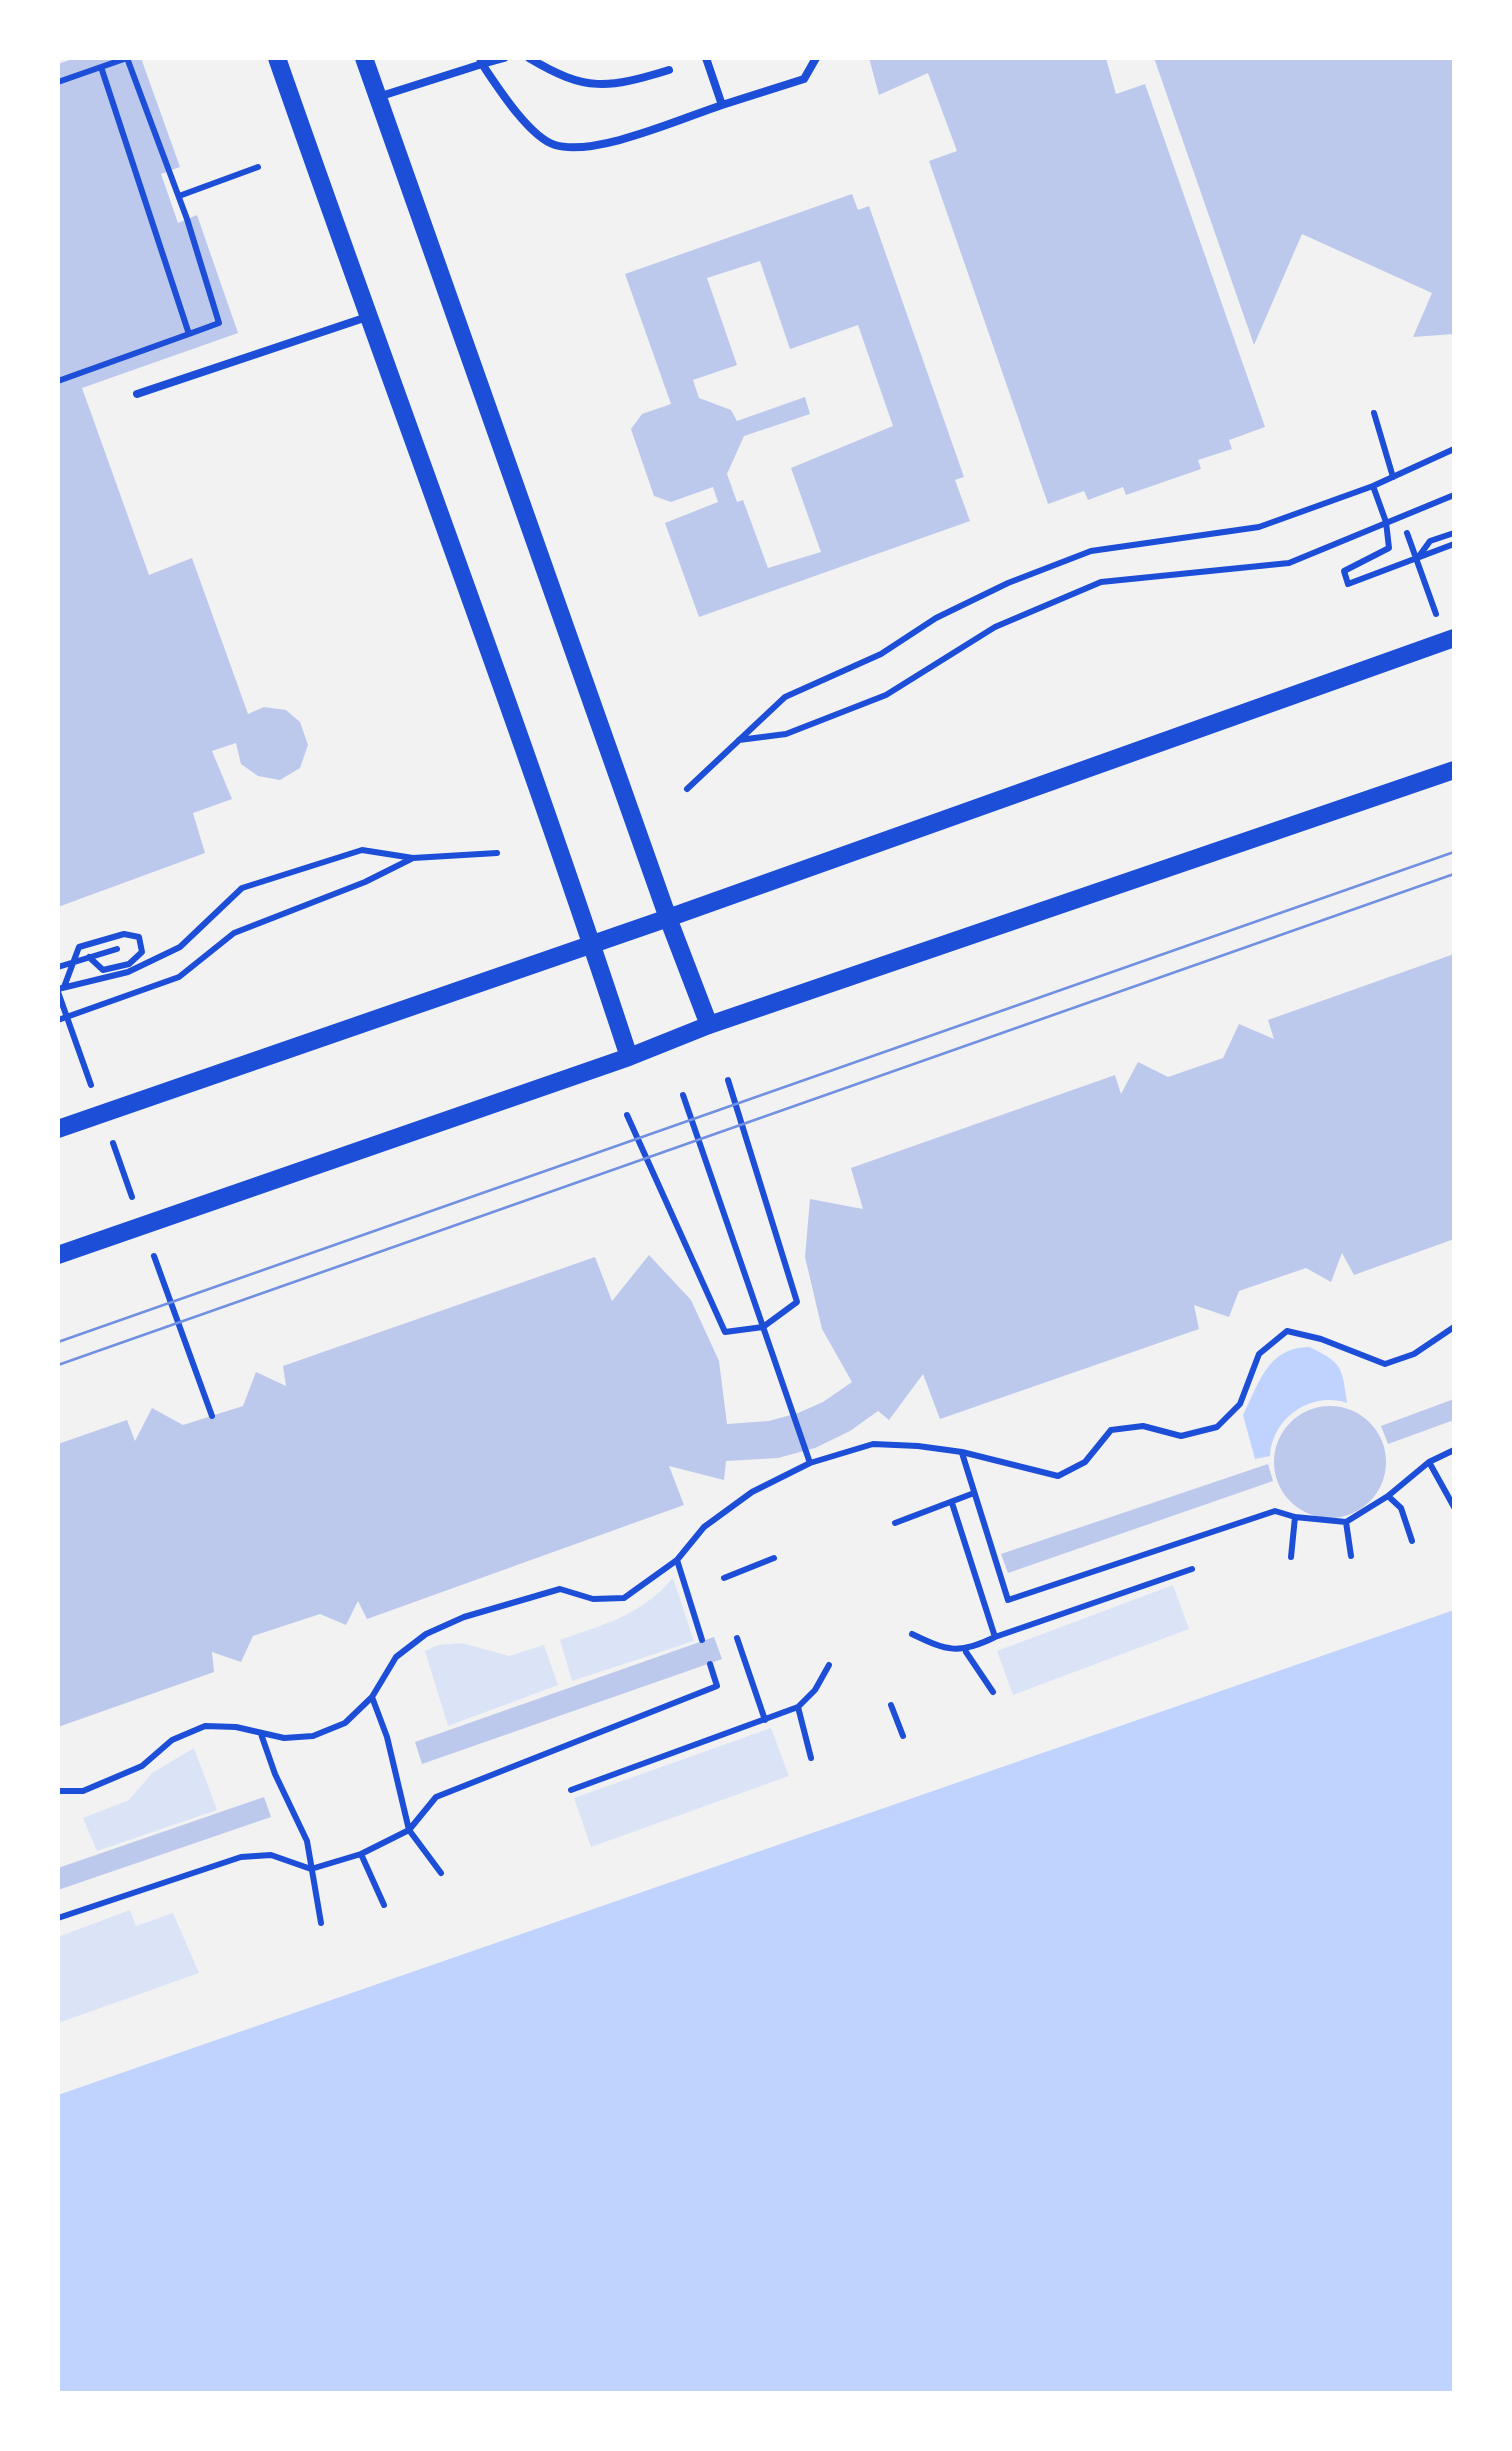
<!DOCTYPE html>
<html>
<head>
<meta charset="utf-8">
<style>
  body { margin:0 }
  #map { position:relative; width:1512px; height:2451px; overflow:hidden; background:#f2f2f2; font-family:"DejaVu Sans",sans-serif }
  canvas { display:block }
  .frame { position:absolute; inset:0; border:60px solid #fff; pointer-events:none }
</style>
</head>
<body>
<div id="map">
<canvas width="1512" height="2451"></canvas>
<div class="frame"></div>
</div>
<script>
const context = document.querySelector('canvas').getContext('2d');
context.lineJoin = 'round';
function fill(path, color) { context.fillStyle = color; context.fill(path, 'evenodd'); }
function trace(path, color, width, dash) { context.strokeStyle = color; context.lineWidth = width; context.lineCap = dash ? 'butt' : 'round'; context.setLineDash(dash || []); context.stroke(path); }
fill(new Path2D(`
  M673 1578 694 1641 572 1681 560 1640C605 1624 640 1616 673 1578Z
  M1173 1585 1189 1629 1013 1695 997 1651Z
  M462 1643 509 1656 544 1645 558 1685 448 1726 425 1651 438 1645Z
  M771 1728 789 1776 591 1847 574 1798Z
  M194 1748 217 1810 97 1851 83 1818 129 1800 152 1773Z
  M130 1910 136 1926 173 1913 199 1973 58 2023V1937Z`), '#dbe4f7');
fill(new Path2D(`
  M1309 1347C1343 1363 1342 1367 1347 1403 1311 1391 1272 1418 1270 1456L1255 1459 1243 1415C1260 1382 1267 1348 1309 1347Z
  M1454 1610V2393H58V2095Z`), '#bfd3fe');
fill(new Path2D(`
  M75 58H141L180 167 161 174 178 223 197 215 238 333 82 388 149 575 192 558 248 714 264 707 286 710 300 722 308 745 300 768 280 780 258 776 241 764 236 743 212 751 232 799 193 813 205 853 58 907V64Z
  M869 58H1106L1116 94 1145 84 1265 427 1229 440 1232 449 1198 460 1201 469 1126 495 1123 487 1088 500 1084 491 1048 504 929 161 957 151 928 73 879 95Z
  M1154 58H1454V334L1413 337 1432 293 1302 234 1254 345Z
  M852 194 858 210 869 206 964 477 955 480 970 521 699 617 665 523 718 502 713 487 671 502 654 496 631 429 642 414 671 404 625 274ZM760 261 790 349 858 325 893 426 791 468 821 552 768 568 743 500 737 502 727 474 744 436 810 414 805 397 737 421 731 410 699 398 693 380 737 365 707 278Z
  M1454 954V1239L1354 1275 1342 1253 1331 1282 1306 1268 1239 1291 1229 1317 1194 1305 1199 1329 940 1419 923 1374 889 1420 878 1411 850 1431 815 1448 778 1458 726 1461 724 1480 669 1466 684 1505 367 1619 358 1601 346 1625 320 1614 253 1636 241 1662 212 1652 214 1672 58 1727V1444L127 1420 135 1441 152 1408 183 1425 243 1406 256 1372 286 1386 283 1366 595 1257 612 1301 649 1255 691 1300 719 1361 727 1424 769 1421 798 1413 823 1402 852 1382 822 1329 805 1257 810 1199 863 1209 851 1168 1115 1075 1121 1094 1138 1062 1168 1077 1223 1058 1239 1024 1274 1039 1268 1020Z
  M1454 1399V1420L1388 1444 1381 1426Z
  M1274 1462a56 56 0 1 1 112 0a56 56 0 1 1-112 0Z
  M1268 1464 1273 1481 1008 1573 1001 1554Z
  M714 1637 722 1659 422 1764 415 1742Z
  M264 1797 271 1817 58 1890V1868Z`), '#bdc9ec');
trace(new Path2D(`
  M101 67 127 58 187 219 219 323 189 334
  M58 82 101 67 189 334 58 381
  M179 196 258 167
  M1374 413 1393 477
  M1373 486 1386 522 1389 548 1344 571 1348 584 1454 544
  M1407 533 1436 614
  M1417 559 1430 541 1454 533
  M739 740 786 734 886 695 995 627 1101 582 1289 563 1454 495
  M687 789 785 697 881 654 936 618 1008 583 1091 551 1259 527 1373 486 1454 449
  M58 967 117 949
  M64 987 79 947 124 934 139 937 142 952 129 964 103 970 89 957
  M58 989 128 972 180 947 242 888 362 850 413 858 497 853
  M58 992 91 1085
  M58 1020 179 977 234 933 365 882 411 859
  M683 1095 810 1463
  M627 1115 725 1332 763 1327 797 1302 728 1080
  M113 1143 132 1197
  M154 1256 212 1416
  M962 1453 1008 1600 1275 1511 1295 1517 1346 1522 1388 1496 1429 1462 1454 1450
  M1429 1462 1454 1507
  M1388 1496 1401 1508 1412 1541
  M952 1503 995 1637
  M1346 1522 1351 1556
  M895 1523 974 1493
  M1291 1557 1295 1517
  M677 1560 702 1640
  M724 1578 774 1558
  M912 1634C947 1651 959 1655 995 1637L1192 1569
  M737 1638 765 1720
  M966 1652 993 1692
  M372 1697 387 1737 409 1830 441 1873
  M891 1705 903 1736
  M798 1707 811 1758
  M261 1734 275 1774 307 1841 321 1923
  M571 1790 798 1707 815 1690 829 1665
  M58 1791H83L142 1766 172 1740 205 1726 236 1727 284 1738 313 1736 345 1723 372 1697 396 1657 426 1634 464 1617 560 1589 593 1599 624 1598 677 1560 704 1527 752 1492 810 1463 873 1444 918 1446 962 1452 1058 1476 1085 1462 1111 1430 1143 1426 1181 1436 1217 1427 1240 1404 1259 1354 1287 1331 1321 1339 1385 1364 1414 1354 1454 1327
  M361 1854 384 1905
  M58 1918 241 1857 271 1855 311 1869 361 1854 409 1830 436 1797 717 1686 710 1664`), '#1d4ed8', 6);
trace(new Path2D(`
  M480 58 482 64 504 58
  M529 58C586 92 607 89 669 70
  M378 97 482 64C497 86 529 137 555 145 595 157 680 119 722 105L706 58
  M722 105 804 79 816 58
  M137 394 367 317`), '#1d4ed8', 8);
trace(new Path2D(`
  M277 58C393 391 519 721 629 1057
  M364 58 668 918 709 1025
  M58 1129 668 918 1454 638
  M58 1255 629 1057 709 1025 1454 770`), '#1d4ed8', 18);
trace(new Path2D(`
  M58 1342 1454 852
  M58 1365 1454 874`), '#7290e2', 2.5);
</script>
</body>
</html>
